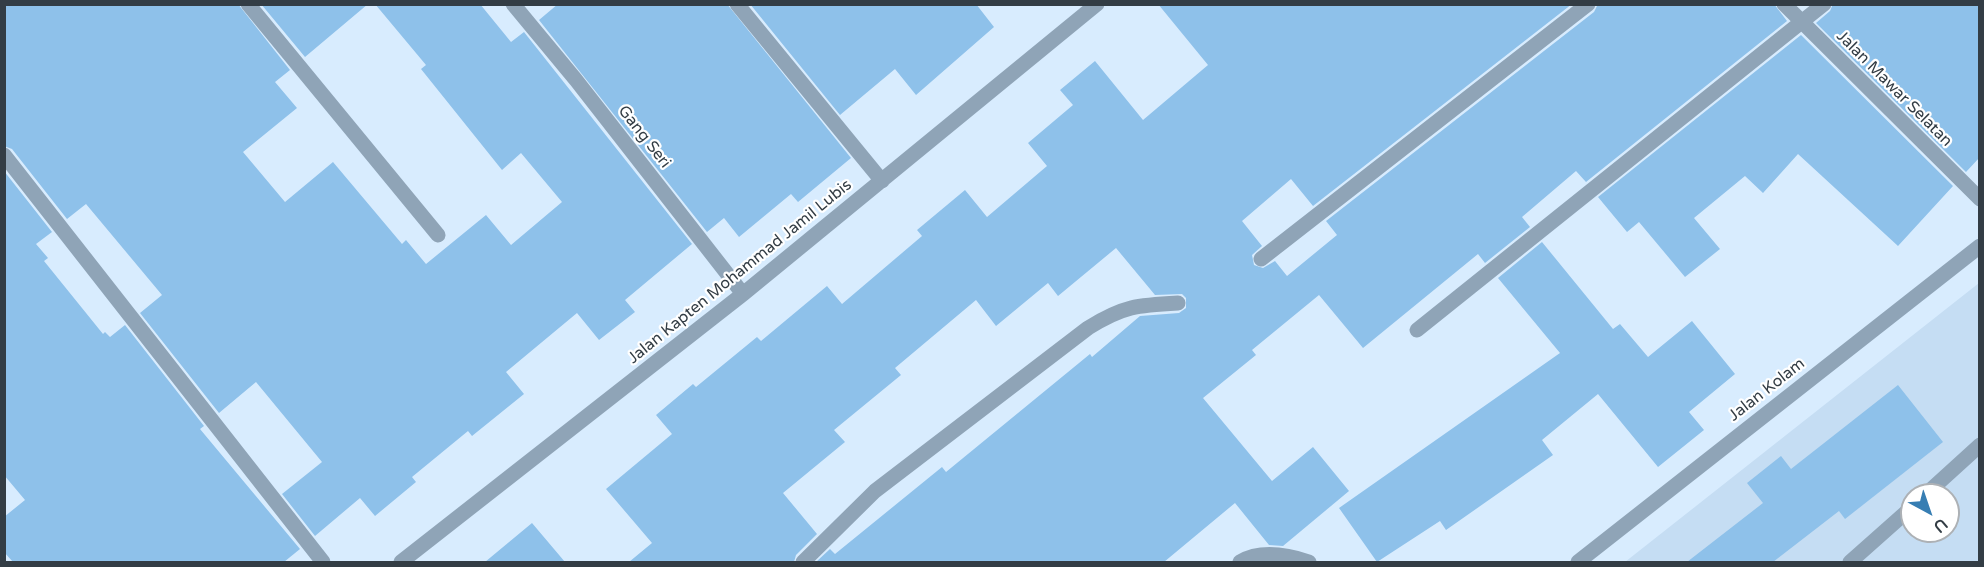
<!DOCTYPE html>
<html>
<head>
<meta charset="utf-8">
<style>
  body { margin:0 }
  #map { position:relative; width:1984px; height:567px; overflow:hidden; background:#d8ecfe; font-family:"Varela Round",sans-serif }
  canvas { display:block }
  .frame { position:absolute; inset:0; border:6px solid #333d45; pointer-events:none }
  .north { position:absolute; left:1900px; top:483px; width:60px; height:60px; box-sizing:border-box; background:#fff; border:2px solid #adb1b5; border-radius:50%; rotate:140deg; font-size:16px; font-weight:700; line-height:24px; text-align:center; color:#333d45 }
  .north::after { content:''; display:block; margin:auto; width:21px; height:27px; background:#377eb3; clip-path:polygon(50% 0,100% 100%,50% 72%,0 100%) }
</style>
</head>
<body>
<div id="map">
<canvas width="1984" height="567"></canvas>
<div class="frame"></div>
<div class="north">U</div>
</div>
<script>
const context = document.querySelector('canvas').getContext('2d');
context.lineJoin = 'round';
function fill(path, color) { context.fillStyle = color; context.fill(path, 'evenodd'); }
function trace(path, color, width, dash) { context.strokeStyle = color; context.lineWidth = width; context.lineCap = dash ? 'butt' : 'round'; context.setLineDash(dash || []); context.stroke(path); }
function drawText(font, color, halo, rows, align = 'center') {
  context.font = font + ' "Varela Round",sans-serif'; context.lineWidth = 4.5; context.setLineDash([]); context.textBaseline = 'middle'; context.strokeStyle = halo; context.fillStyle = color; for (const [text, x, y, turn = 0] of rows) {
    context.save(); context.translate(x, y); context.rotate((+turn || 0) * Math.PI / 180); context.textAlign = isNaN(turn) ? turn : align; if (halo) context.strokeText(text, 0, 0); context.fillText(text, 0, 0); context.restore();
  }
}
fill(new Path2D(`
  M1979 283V562H1625ZM1912 495H1948V531H1912Z`), '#c5ddf3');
fill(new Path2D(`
  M4 4H238L290 70 275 82 297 108 243 152 285 202 333 162 402 244 406 240 426 264 486 215 511 245 562 202 521 153 502 170 421 69 426 65 375 4H480L511 42 524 32 692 244 625 300 635 312 599 340 577 313 506 372 524 394 472 436 468 431 412 477 416 482 375 516 360 498 315 536 282 494 322 462 256 382 219 413 140 313 162 295 86 204 67 219 12 149 4 146Z
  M261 4H368L305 57Z
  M558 4H727L851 158 798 202 791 194 739 237 724 218 707 232 539 20Z
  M750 4H976L994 27 916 95 895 69 840 115Z
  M1158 4H1572L1313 206 1291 179 1242 221 1262 246 1252 255 1254 265 1263 268 1275 261 1287 276 1337 235 1326 221 1594 12 1598 4H1774L1787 21 1586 182 1576 171 1522 217 1530 227 1485 263 1478 254 1363 348 1319 295 1252 350 1256 355 1203 398 1272 481 1313 447 1349 491 1283 546 1269 545 1235 503 1164 562H816L830 549 835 554 942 467 946 472 1090 354 1092 357 1140 316 1179 313 1186 308V298L1182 294 1155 295 1116 248 1058 296 1048 283 996 326 976 300 895 368 901 375 834 430 845 442 783 493 817 534 796 555 794 562H629L652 543 606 489 672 434 656 415 693 384 696 387 757 337 761 341 827 286 842 304 922 236 917 230 965 190 987 217 1047 166 1028 143 1073 105 1060 90 1095 61 1143 120 1208 65Z
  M1833 4H1980V157L1966 172 1816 23 1830 11Z
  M1801 35 1953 186 1898 246 1798 154 1763 193 1745 176 1694 218 1720 249 1685 277 1639 222 1627 232 1598 197Z
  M4 171 52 232 36 244 48 258 44 261 103 334 105 332 110 337 125 325 204 426 200 429 300 549 284 562H13L4 552V517L25 500 4 475Z
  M1542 242 1613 329 1620 324 1648 357 1692 321 1735 374 1689 412 1704 430 1658 467 1598 394 1542 440 1553 455 1446 530 1440 521 1377 562 1339 508 1560 353 1498 278Z
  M1898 385 1943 442 1845 519 1839 511 1773 562H1687L1763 503 1747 483 1781 456 1791 469Z
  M532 523 565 562H485Z`), '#8ec1ea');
trace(new Path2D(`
  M1925 495 1980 445
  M1850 562 1912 507`), '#8fa4b7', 15);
trace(new Path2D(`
  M248 4 438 235
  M513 4 576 80 743 294
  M737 4 882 181
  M1784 4 1980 199
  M4 155 323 562
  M1261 259 1588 4
  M1417 330 1824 4
  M401 562 743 294 1097 4
  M803 562 875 491 1088 328C1123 306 1138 305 1178 303
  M1240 562C1260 550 1288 555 1309 562
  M1578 562 1980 246`), '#8fa4b7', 15);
drawText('16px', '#333d45', '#fff', [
  ["Jalan Mawar Selatan",1894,89,45],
  ["Gang Seri",644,137,52],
  ["Jalan Kapten Mohammad Jamil Lubis",740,272,-39],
  ["Jalan Kolam",1767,390,-38]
]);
</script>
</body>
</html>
